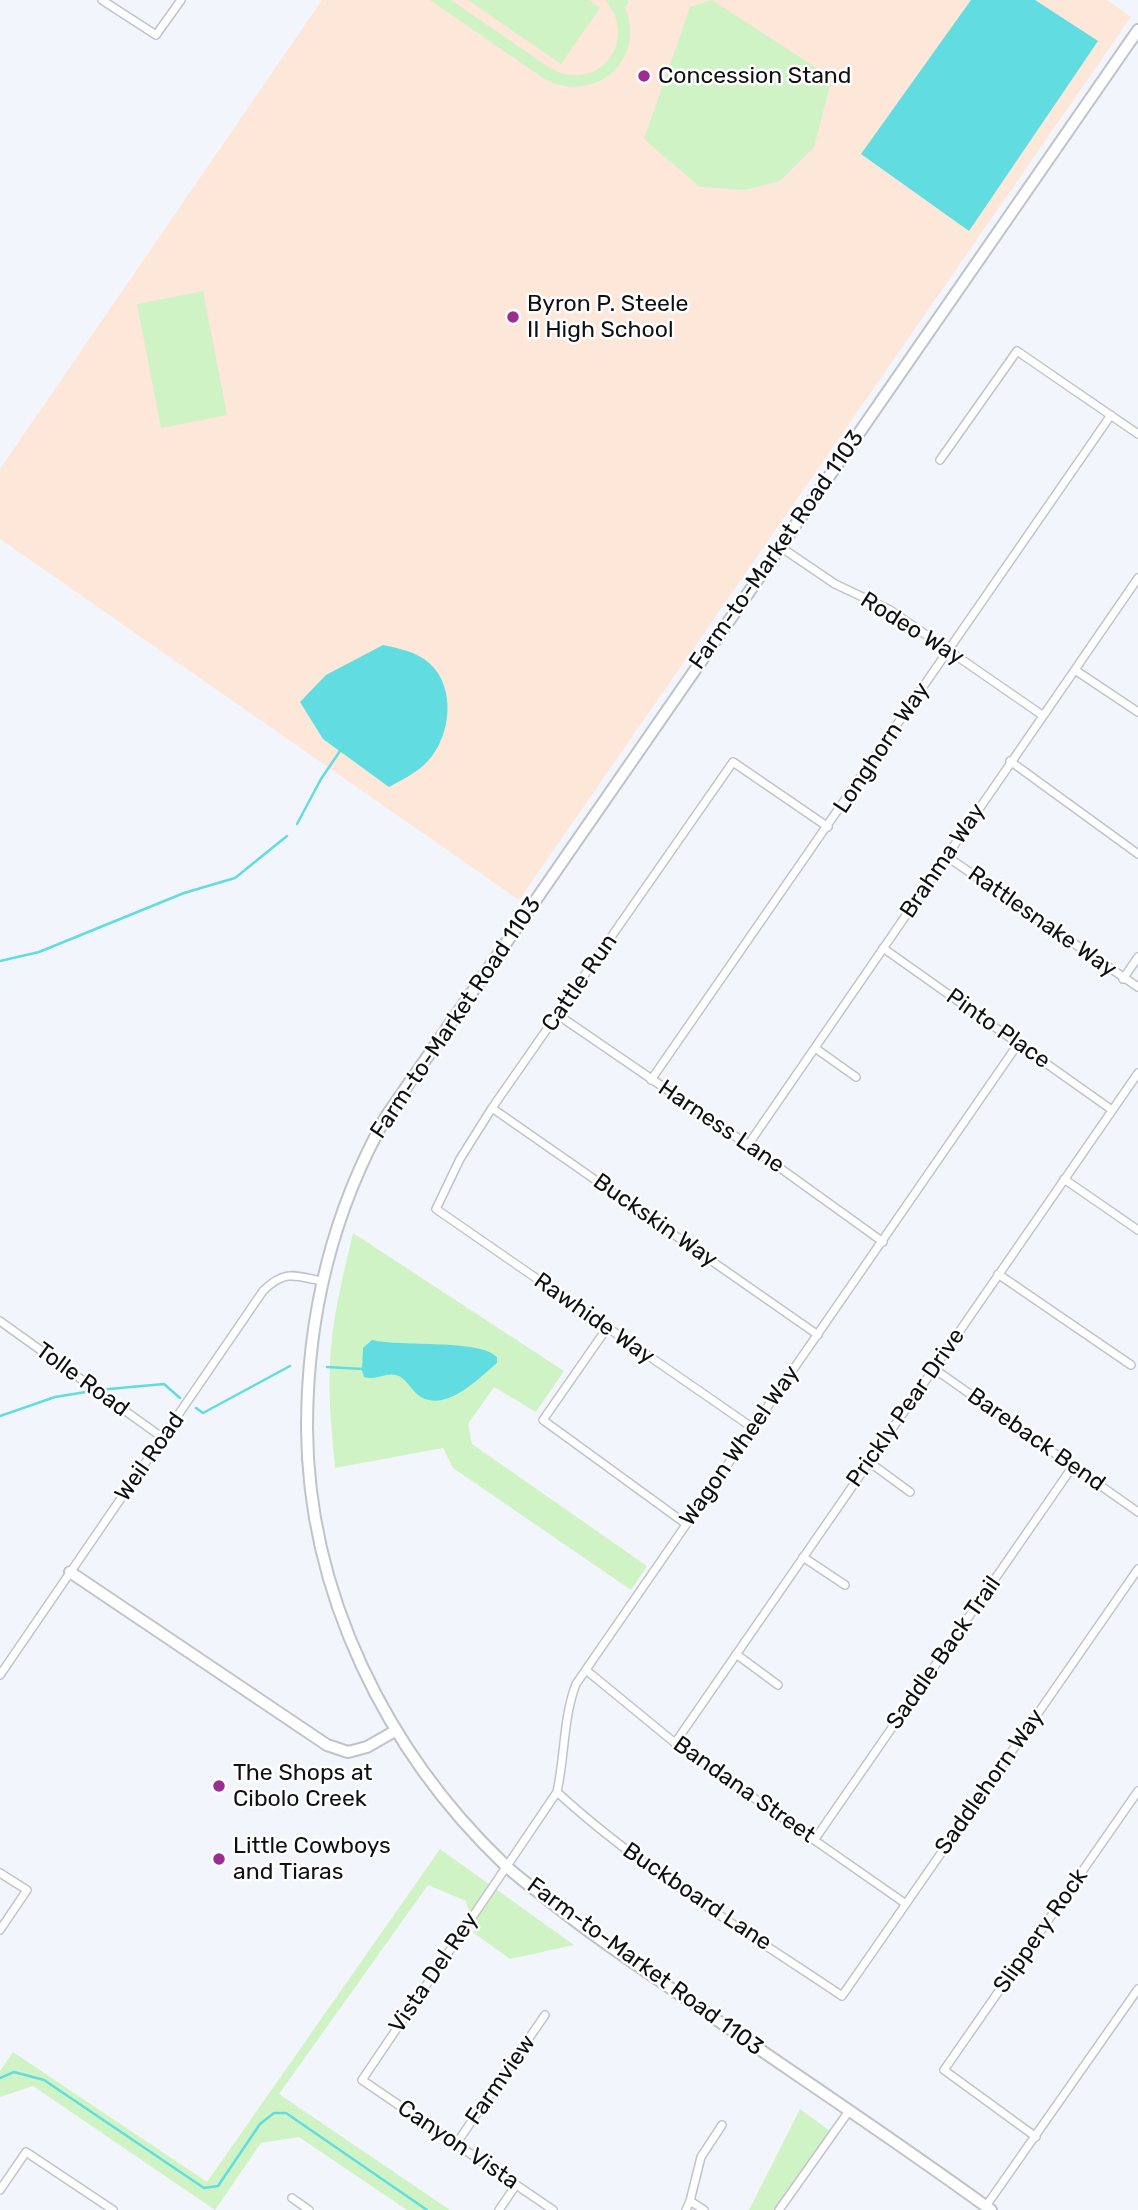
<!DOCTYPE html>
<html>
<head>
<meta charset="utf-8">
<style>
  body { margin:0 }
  canvas { display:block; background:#f3f5fd }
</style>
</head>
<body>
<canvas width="1138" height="2210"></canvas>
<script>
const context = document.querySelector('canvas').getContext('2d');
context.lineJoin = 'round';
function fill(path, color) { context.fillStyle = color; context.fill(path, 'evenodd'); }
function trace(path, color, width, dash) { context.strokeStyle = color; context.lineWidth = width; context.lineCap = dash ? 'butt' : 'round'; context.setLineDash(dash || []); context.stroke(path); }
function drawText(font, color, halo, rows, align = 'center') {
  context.font = font + ' Rubik,sans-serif'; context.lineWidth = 5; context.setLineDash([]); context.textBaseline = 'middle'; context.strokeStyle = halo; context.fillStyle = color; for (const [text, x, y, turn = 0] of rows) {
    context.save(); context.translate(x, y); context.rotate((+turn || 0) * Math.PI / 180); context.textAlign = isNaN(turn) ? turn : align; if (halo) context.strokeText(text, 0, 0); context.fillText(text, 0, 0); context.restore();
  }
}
fill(new Path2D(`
  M322 0H1107L1131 17 519 900 0 539V469Z`), '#fce7d9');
fill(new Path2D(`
  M430 0H451L550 68C597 95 641 41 605 0H627L629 2 625 8C647 62 592 106 543 78Z
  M468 0H589L600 8 561 64Z
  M712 0 832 78 814 147 780 181 746 190 700 187 644 139 690 7Z
  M203 291 227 415 161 428 137 304Z
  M353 1233 564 1371 536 1412 494 1387 468 1424 472 1444 647 1566 631 1590 453 1468 443 1448 335 1468C332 1434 328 1400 330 1366 331 1321 343 1277 353 1233Z
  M440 1849 574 1945 510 1959 474 1933 466 1901 428 1885 279 2094 450 2210H407L299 2137 261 2143 215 2210 33 2086 0 2097V2071L13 2052 207 2182Z
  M800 2109 830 2131 773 2210H749Z`), '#d0f3c5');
fill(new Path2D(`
  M971 0H1035L1098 41 969 231 861 154Z
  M383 645C397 648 412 651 424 659 455 680 453 728 432 756 421 771 405 778 389 787L323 739 300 702 326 675Z
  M372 1340C401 1347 480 1339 497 1357V1363C479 1378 447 1412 421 1397 411 1391 407 1378 396 1375 385 1372 376 1381 364 1377L362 1370 363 1348Z`), '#61dce1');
trace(new Path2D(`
  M297 824 321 779 340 751
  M0 961 39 952 184 893 235 878 287 836
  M327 1367 363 1369
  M98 1390 164 1384 180 1398
  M196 1408 203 1413 290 1366
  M0 1416 55 1397 92 1391
  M0 2078 14 2072 44 2080 204 2188 218 2186 260 2124 274 2113H286L427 2210`), '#61dce1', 2.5);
const minor = new Path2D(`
  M102 0 156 35 181 0
  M940 460 1017 351 1138 434
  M779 546 835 584 890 610 1042 715
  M1075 670 1138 712
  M1010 761 1138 854
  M946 856 1138 987
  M883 948 1112 1110
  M1123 979 1138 957
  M558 1015 748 1145 883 1242
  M815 1048 856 1077
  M651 1080 1111 415
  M492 1108 818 1335
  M748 1145 1138 578
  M1064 1179 1138 1230
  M998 1274 1131 1365
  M0 1321 163 1438
  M607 1328 543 1420 686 1524
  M933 1368 1138 1512
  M753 1428 436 1209 460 1159 492 1108 733 762 828 827
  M869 1462 910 1492
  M803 1557 845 1585
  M736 1654 778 1685
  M586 1670 675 1743 906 1904
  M0 1675 263 1291C284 1270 294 1275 321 1281
  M675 1743 1138 1073
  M557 1792C643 1871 746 1931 842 1996L1138 1569
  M815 1839 1073 1466
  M0 1873 27 1890 0 1930
  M1036 2137 944 2070 1138 1791
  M456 2144 545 2015
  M0 2190 26 2152 113 2210
  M292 2198 309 2210
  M690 2201 704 2210
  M986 2206 1138 1989
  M499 2210 516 2185
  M553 2210 362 2080 557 1792C565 1756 563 1718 576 1684L1018 1044
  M686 2210 690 2201 701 2157 722 2125
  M779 2210 849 2111`);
const secondary = new Path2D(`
  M70 1572 327 1745 348 1752 367 1747 395 1731
  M991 2210C895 2140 796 2075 698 2007 646 1971 592 1936 542 1895 529 1885 515 1875 504 1864 386 1751 308 1593 307 1428 307 1317 332 1212 387 1115L1138 30`);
trace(minor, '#c1c3cb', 10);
trace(secondary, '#c1c3cb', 14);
trace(minor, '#fff', 7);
trace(secondary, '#fff', 10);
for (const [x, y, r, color] of [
  [644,76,7,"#9b2f90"],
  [513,317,7,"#9b2f90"],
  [219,1786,7,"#9b2f90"],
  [219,1859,7,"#9b2f90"]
]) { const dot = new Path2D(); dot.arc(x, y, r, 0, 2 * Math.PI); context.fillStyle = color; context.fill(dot); trace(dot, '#fff', 2.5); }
drawText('23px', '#0f1013', '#fff', [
  ["Concession Stand",658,76],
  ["Byron P. Steele",527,304],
  ["II High School",527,330],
  ["The Shops at",233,1773],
  ["Cibolo Creek",233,1799],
  ["Little Cowboys",233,1846],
  ["and Tiaras",233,1872]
], 'left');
drawText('23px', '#0f1013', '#fff', [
  ["Farm-to-Market Road 1103",777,550,-55],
  ["Rodeo Way",912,629,32],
  ["Longhorn Way",882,748,-56],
  ["Brahma Way",943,861,-56],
  ["Rattlesnake Way",1042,922,35],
  ["Cattle Run",580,983,-55],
  ["Farm-to-Market Road 1103",456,1018,-56],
  ["Pinto Place",998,1029,35],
  ["Harness Lane",721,1127,34],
  ["Buckskin Way",655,1221,35],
  ["Rawhide Way",594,1319,35],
  ["Tolle Road",82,1380,36],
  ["Prickly Pear Drive",906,1408,-55],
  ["Bareback Bend",1036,1440,35],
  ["Wagon Wheel Way",740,1446,-55],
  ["Weil Road",150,1457,-55],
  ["Saddle Back Trail",944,1653,-55],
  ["Saddlehorn Way",990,1782,-55],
  ["Bandana Street",744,1790,35],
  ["Buckboard Lane",697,1897,34],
  ["Slippery Rock",1041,1931,-55],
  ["Farm-to-Market Road 1103",645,1967,36],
  ["Vista Del Rey",434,1973,-56],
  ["Farmview",501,2080,-55],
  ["Canyon Vista",458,2145,34]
]);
</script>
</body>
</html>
